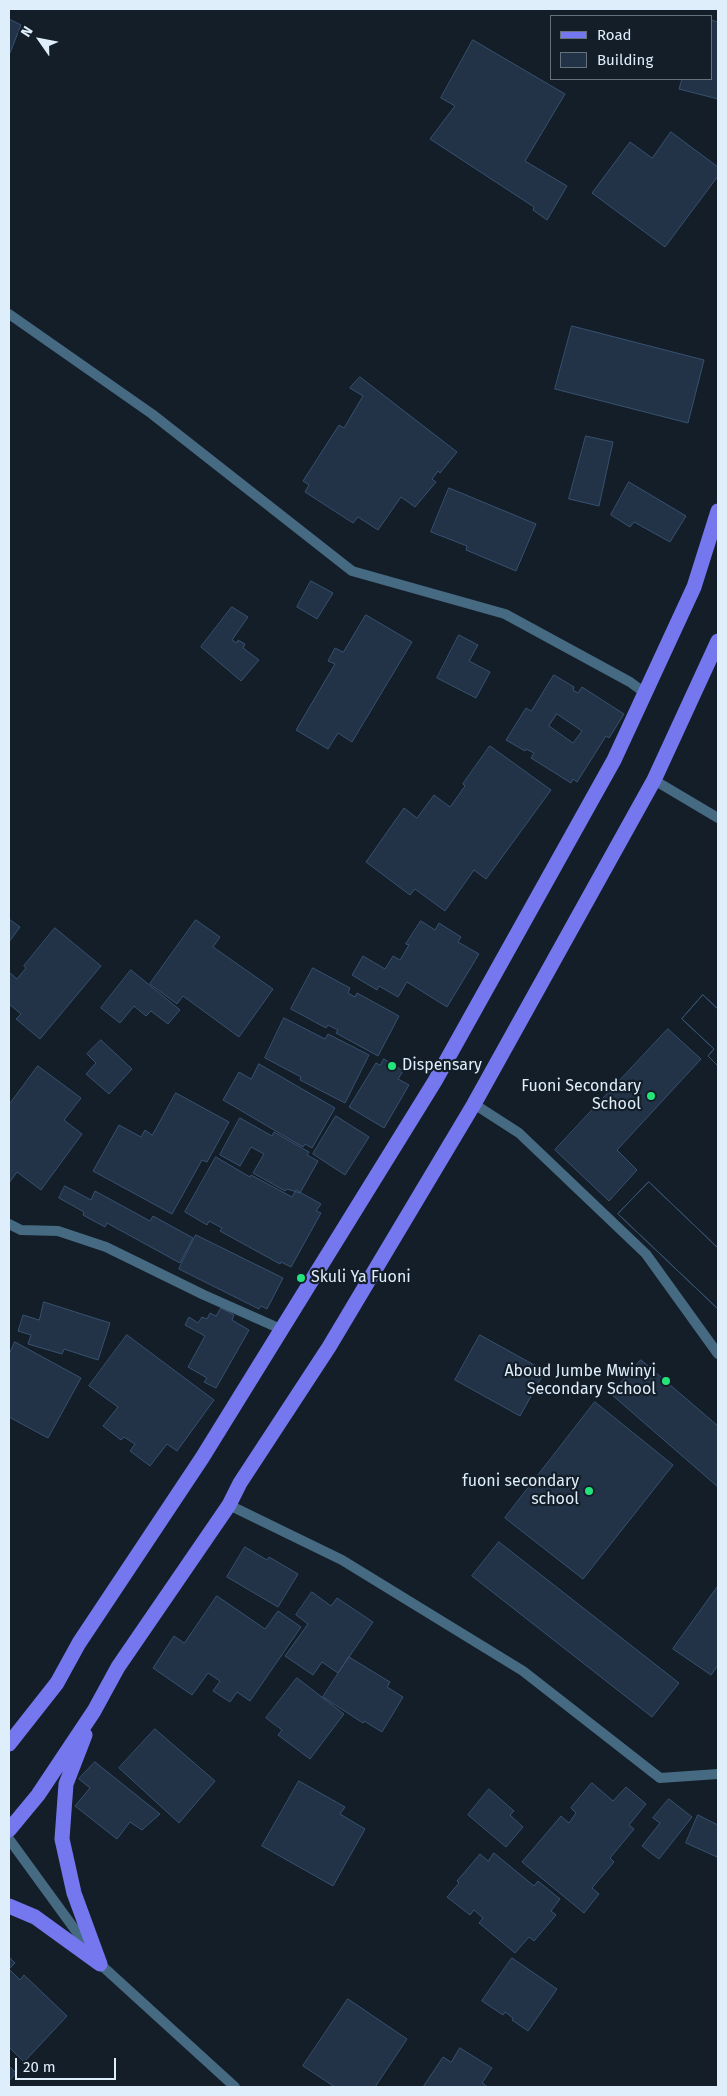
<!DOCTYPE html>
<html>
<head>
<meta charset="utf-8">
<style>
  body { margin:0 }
  #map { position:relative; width:727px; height:2096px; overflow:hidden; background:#141e29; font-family:"Fira Sans",sans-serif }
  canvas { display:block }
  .frame { position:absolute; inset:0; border:10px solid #dfeefb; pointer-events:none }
  .legend { position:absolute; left:550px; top:15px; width:162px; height:65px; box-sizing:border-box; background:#141e29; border:1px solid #65717d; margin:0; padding:6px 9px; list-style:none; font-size:15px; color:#dfeefb }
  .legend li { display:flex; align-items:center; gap:10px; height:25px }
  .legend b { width:25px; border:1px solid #65717d }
  .north { position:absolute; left:15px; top:15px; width:50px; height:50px; -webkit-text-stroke:4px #141e29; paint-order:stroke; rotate:303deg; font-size:14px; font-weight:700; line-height:20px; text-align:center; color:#dfeefb }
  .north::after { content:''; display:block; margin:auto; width:18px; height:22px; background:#dfeefb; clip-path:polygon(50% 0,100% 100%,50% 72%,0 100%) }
  .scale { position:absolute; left:15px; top:2058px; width:101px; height:22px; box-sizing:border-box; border:2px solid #dfeefb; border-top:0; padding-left:6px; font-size:15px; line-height:18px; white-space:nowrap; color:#dfeefb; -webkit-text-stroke:4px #141e29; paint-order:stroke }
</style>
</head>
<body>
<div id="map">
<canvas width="727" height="2096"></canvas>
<div class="frame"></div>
<ul class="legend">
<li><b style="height:6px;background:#7477ee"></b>Road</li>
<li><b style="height:14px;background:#223347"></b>Building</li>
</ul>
<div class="north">N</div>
<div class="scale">20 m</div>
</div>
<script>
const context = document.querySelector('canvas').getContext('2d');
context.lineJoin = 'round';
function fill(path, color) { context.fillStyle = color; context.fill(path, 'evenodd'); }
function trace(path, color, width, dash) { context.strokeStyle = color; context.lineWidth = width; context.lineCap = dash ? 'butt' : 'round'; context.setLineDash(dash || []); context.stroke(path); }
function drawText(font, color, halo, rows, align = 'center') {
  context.font = font + ' "Fira Sans",sans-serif'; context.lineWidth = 4.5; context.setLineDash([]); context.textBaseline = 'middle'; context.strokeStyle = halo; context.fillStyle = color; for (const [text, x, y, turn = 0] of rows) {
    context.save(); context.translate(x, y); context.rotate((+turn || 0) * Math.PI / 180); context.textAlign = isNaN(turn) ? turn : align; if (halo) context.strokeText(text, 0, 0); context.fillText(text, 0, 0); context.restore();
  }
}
const building = new Path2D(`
  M9 19 21 25 10 53H9Z
  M711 20 718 22V99L679 89 682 79H711Z
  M473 40 565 94 525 161 567 186 547 220 533 210 534 207 430 139 455 106 441 98Z
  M671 132 718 167V176L665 247 592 193 630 142 652 158Z
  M572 326 704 360 688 423 555 389Z
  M360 377 457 452 440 473 438 471 432 479 436 482 415 507 401 497 378 530 358 517 353 523 305 492 309 485 303 481 339 425 344 428 363 396 350 388Z
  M586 436 613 442 599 506 569 499Z
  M629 482 686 516 670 542 634 522 630 527 611 515Z
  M449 488 536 524 516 571 466 550 467 546 431 532Z
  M311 581 333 593 317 619 297 607Z
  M232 607 248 617 232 640 237 643 238 640 245 644 243 648 259 660 241 681 201 647Z
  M366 615 412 642 352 742 338 733 328 749 296 730 335 664 328 661 335 648 343 652Z
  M459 635 478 645 469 661 490 672 476 698 437 678Z
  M554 675 574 687 573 690 578 693 582 687 624 714 609 738 606 736 577 782 573 779 571 783 531 758 534 753 526 749 525 751 506 740 526 708 531 711ZM557 714 582 731 573 743 549 726Z
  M490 746 551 790 486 879 474 870 445 911 415 889 410 895 366 862 404 808 417 818 434 795 450 807 465 786 463 784Z
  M9 919 20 927 9 942Z
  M196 920 220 937 213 947 273 989 239 1037 183 996 177 1004 150 984Z
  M421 921 435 930 439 923 461 937 458 942 479 954 447 1007 407 982 398 997 379 986 377 990 352 975 363 956 385 969 393 956 400 960 409 945 406 944Z
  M55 928 101 966 40 1039 16 1019 21 1014 9 1004V974L10 973 17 979 26 968 24 966Z
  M313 968 350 988 348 993 355 997 357 993 399 1016 378 1056 336 1033 338 1030 328 1025 326 1028 291 1009Z
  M131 970 180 1010 168 1024 151 1011 146 1016 134 1006 120 1023 101 1008Z
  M703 995 718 1009V1066L708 1056 714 1049 682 1019Z
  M703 995 718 1009V1066L708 1056 714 1049 682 1019Z
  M284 1018 325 1039 328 1034 369 1055 345 1103 300 1080 301 1077 265 1058Z
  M668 1029 701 1059 617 1150 637 1170 609 1201 555 1150Z
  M101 1040 132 1069 109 1094 86 1074 96 1063 87 1054Z
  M384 1059 403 1071 398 1079 409 1085 384 1128 349 1107 376 1063 380 1065Z
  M259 1064 335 1108 312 1148 305 1144 303 1147 223 1100 239 1072 251 1079Z
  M38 1066 81 1098 64 1120 82 1134 41 1190 17 1172 9 1183V1105Z
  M176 1093 229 1122 207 1162 202 1160 172 1214 93 1171 119 1125 141 1137 145 1130 152 1135Z
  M336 1116 369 1137 345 1175 313 1154Z
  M240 1118 272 1136 274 1132 309 1152 307 1155 318 1161 300 1193 287 1189 285 1191 253 1173 264 1154 251 1147 240 1166 220 1155Z
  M216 1157 250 1177 251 1175 292 1197 296 1190 321 1204 316 1211 321 1213 291 1267 281 1262 280 1264 220 1231 222 1228 209 1221 207 1225 185 1212Z
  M649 1182 718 1248V1309L618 1214Z
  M649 1182 718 1248V1309L618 1214Z
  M65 1186 91 1200 95 1191 150 1221 153 1216 193 1238 180 1263 107 1223 105 1227 83 1215 84 1212 59 1198Z
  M196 1235 283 1278 267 1309 261 1306 259 1309 179 1269Z
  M44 1302 110 1323 98 1360 64 1349 62 1354 28 1344 31 1335 18 1331 23 1315 39 1320Z
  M221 1308 234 1315 232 1320 249 1330 216 1388 204 1382 207 1378 188 1367 205 1336 185 1325 189 1317 198 1323 202 1317 207 1319 210 1313 216 1316Z
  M127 1335 214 1400 177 1451 167 1444 150 1466 130 1451 135 1444 124 1437 121 1440 103 1426 118 1407 89 1386Z
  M480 1335 545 1371 520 1416 455 1380Z
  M15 1342 81 1378 48 1438 9 1417V1355Z
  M641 1360 718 1426V1487L611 1394Z
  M595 1402 673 1465 583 1579 505 1518Z
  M499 1542 679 1683 652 1717 472 1576Z
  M245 1547 267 1560 269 1557 298 1574 278 1607 227 1577Z
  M718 1586V1665L711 1675 673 1649Z
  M312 1592 331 1606 337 1598 373 1622 338 1673 322 1662 313 1675 285 1656 308 1624 296 1615Z
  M217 1596 265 1629 278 1611 301 1627 250 1701 237 1692 230 1702 213 1691 220 1681 208 1673 192 1695 153 1668 174 1636 184 1643Z
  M349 1657 390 1682 387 1687 403 1697 382 1732 364 1721 363 1723 323 1697Z
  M297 1678 344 1714 310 1759 278 1735 282 1730 266 1718Z
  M155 1729 215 1781 179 1823 119 1768Z
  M95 1762 160 1814 142 1830 130 1822 117 1839 75 1806 90 1788 79 1779Z
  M299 1781 345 1807 340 1814 365 1829 333 1886 262 1846Z
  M592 1783 613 1801 626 1787 646 1804 629 1825 634 1829 610 1858 614 1862 592 1888 599 1894 584 1913 522 1862 561 1816 569 1823 576 1813 571 1808Z
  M489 1789 514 1811 510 1815 523 1827 506 1847 468 1815Z
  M669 1799 692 1817 659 1859 642 1846 660 1823 653 1818Z
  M698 1815 718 1825V1853L717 1857 686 1843Z
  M494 1853 534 1886 538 1881 560 1899 551 1911 556 1915 534 1941 529 1937 515 1953 479 1923 483 1918 474 1910 470 1915 447 1897 459 1883 457 1881 480 1854 488 1861Z
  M9 1957 15 1963 9 1969 20 1980 24 1975 67 2016 24 2062 9 2047Z
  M512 1958 557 1989 528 2031 512 2020 513 2018 505 2012 503 2015 482 2001Z
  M348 1999 407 2039 375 2087H335L303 2066Z
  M460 2048 492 2068 482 2083 488 2087H423L443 2057 451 2062Z
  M9 2066 16 2073 9 2081Z`);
fill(building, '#223347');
trace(building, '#375170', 1);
trace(new Path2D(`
  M474 1104 519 1133 646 1254 718 1354`), '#456a82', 10);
trace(new Path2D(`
  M9 314 152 414 352 571 505 614 630 682 645 693
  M654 780 718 818
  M9 1224 21 1230 58 1231 106 1247 204 1295 283 1330
  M229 1505 342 1560 523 1671 660 1778 718 1774`), '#456a82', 10);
trace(new Path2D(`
  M9 1839 100 1964 235 2087`), '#456a82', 10);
trace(new Path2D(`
  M85 1735 66 1784 62 1839 74 1893 100 1964
  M9 1744 57 1683 79 1643 202 1458 435 1081 614 760 694 587 718 511
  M9 1830 38 1795 94 1711 118 1667 229 1505 240 1483 329 1347 474 1104 654 780 718 641
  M9 1906 35 1917 100 1964`), '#7477ee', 15);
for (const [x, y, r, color] of [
  [392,1066,5,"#23e47a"],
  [651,1096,5,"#23e47a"],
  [301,1278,5,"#23e47a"],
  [666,1381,5,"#23e47a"],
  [589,1491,5,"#23e47a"]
]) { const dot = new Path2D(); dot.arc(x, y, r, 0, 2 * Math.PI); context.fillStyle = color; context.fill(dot); trace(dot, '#141e29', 2); }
drawText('16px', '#dfeefb', '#141e29', [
  ["Dispensary",402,1066,"left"],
  ["Fuoni Secondary",641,1087],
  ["School",641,1105],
  ["Skuli Ya Fuoni",311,1278,"left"],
  ["Aboud Jumbe Mwinyi",656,1372],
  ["Secondary School",656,1390],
  ["fuoni secondary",579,1482],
  ["school",579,1500]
], 'right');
</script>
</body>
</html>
